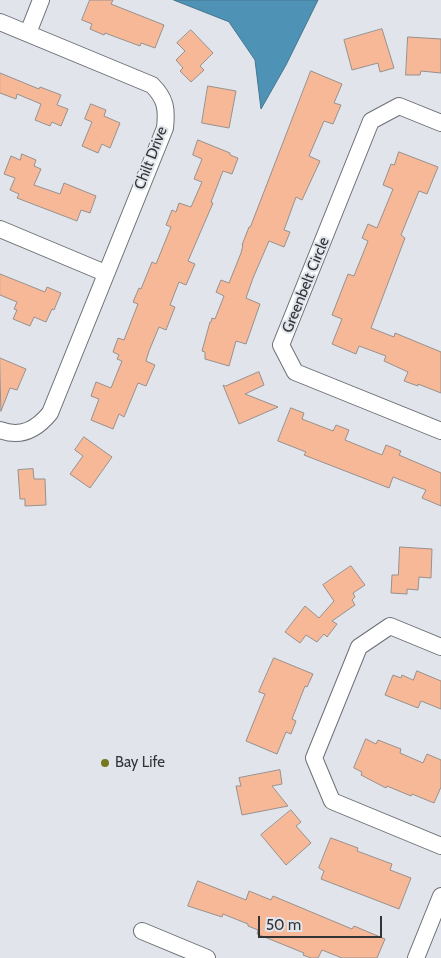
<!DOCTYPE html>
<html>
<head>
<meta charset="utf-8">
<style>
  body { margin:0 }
  #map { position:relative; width:441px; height:958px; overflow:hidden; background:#e1e5eb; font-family:Cabin,sans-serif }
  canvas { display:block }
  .scale { position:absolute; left:258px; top:916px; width:124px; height:22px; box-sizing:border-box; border:2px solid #323436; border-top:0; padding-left:6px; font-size:15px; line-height:18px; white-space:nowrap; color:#323436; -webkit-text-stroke:4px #e1e5eb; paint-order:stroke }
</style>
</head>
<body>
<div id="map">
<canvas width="441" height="958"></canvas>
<div class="scale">50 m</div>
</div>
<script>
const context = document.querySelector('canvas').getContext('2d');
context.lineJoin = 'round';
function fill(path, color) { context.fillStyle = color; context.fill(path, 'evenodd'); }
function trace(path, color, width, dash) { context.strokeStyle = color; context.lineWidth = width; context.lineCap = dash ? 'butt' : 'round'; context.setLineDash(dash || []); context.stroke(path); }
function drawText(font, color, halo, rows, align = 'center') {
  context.font = font + ' Cabin,sans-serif'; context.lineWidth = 4; context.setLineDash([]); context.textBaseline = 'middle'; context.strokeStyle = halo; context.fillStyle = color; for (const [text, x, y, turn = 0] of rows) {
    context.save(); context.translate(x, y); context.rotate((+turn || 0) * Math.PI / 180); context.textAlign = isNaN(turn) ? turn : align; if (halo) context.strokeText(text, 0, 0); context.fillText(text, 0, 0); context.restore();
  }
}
const water = new Path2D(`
  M174 0H318L286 65 261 109 255 60 229 22Z`);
fill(water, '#4e93b5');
trace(water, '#46768f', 1);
const building = new Path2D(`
  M90 0H113L111 4 164 25 155 48 141 43 140 46 105 33 104 35 90 29 92 24 82 20Z
  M382 29 394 68 380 72 378 63 352 70 344 40Z
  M191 30 213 53 200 66 204 70 191 82 180 71 183 68 176 60 185 51 177 43Z
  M408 37 441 39V73L421 71 420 75H406Z
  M311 71 342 84 334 103 341 105 333 124 324 121 309 156 320 161 302 200 296 197 284 230 290 232 284 247 269 241 253 278 246 298 260 304 246 344 236 341 229 366 205 359V352L202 351 210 322H211L212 318 215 319 224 296 216 292 221 280 229 283 241 253 243 245H242L249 227H250Z
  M0 73 39 89 40 87 61 95 57 105 68 109 61 126 52 122 50 126 35 120 41 104 17 94 16 99 0 93Z
  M208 86 236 91 229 128 202 123Z
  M91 104 106 110 104 116 120 123 110 148 102 144 98 153 82 146 92 122 85 119Z
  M198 140 230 153V155L238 158 232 174 223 171 211 202 213 203 188 261 195 264 186 285 179 282 170 305 175 307 166 330 159 327 149 351 146 361 155 365 146 386 138 383 124 417 119 414 113 429 91 420 99 399 91 396 96 382 111 388 122 361 117 359 119 355 113 352 118 338 124 340 138 304 133 302 139 288 141 289 152 262 156 264 171 227 166 225 172 210 176 212 179 203 191 207 202 182 194 179 202 159 193 155Z
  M399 152 438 167 427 194 419 191 401 235 405 238 371 328 394 337 395 333 441 352V393L418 384V386L404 381 408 372 384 361 386 356 359 346 356 354 332 344 342 319 332 315 348 274 354 276 368 241 362 238 368 224 377 228 393 189 383 185 391 164 394 165Z
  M22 154 36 160 34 166 41 169 34 185 60 194 64 183 96 196 90 213 81 210 77 221 17 198 19 194 10 190 15 178 4 174 11 156 20 160Z
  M0 274 45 292 47 287 61 293 54 310 52 309 46 322 34 317 30 326 13 319 17 310 14 309 17 302 0 295Z
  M0 358 26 369 17 390 10 388 1 411Z
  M259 372 264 385 245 394 278 407 239 424 223 385 225 386Z
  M291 408 304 413 302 419 333 431 336 425 349 430 345 440 382 455 386 445 401 451 399 455 441 473V506L422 498 426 490 393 477 389 488 304 455 306 452 278 441Z
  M84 437 112 457 90 488 70 474 83 456 75 450Z
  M33 469 34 479H45L46 505 25 506V499H20L18 470Z
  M400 547 432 549 431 578 419 577 418 590 407 589V594L391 593 392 575H398Z
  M351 566 365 585 353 593 355 597 352 600 355 605 332 621 337 624 327 637 324 634 317 642 306 635 300 643 285 632 305 606 319 618 334 601 323 585Z
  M274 658 313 674 307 687 305 686 292 719 296 721 291 734 286 732 277 754 246 741 265 694 259 692Z
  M417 671 441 681V709L421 701 418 708 385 695 393 675 401 678 402 675 413 680Z
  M366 739 376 744 378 740 401 749 400 753 423 763 427 754 441 760V787L434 803 412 794 411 796 387 786 386 788 361 775 362 772 354 768Z
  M280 770 282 784 272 786 288 806 242 815 236 786H241L239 778Z
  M291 810 301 822 296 826 311 843 286 865 261 835Z
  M331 838 358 848 357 851 392 864 390 870 411 878 399 909 321 879 324 871 319 868Z
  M198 881 246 900 249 891 271 900 273 896 352 929 354 926 385 939 377 958H342L322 950 318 958H311L303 955 304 953 257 934 258 930 248 926V924L223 914 222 917 188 906Z`);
fill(building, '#f7b898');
trace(building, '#97908d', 1);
const minor = new Path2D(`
  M0 22 152 85C166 99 167 109 165 128L50 413C37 429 21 438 0 430
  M28 33 41 0
  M441 123 399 106 371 121 281 345 295 372 441 431
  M0 229 105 273
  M441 647 390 626 359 647 314 758 332 801 441 846
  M142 931 207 958
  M416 958 441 896`);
trace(minor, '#6c7075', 18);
trace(minor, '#fff', 16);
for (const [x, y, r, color] of [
  [105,763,5,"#76781f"]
]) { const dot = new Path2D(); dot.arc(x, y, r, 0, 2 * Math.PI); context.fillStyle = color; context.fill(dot); trace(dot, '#e1e5eb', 2); }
drawText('15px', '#323436', '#e1e5eb', [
  ["Chilt Drive",151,158,-69],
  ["Greenbelt Circle",306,285,-68]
]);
drawText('15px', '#323436', '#e1e5eb', [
  ["Bay Life",115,763]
], 'left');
</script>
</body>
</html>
